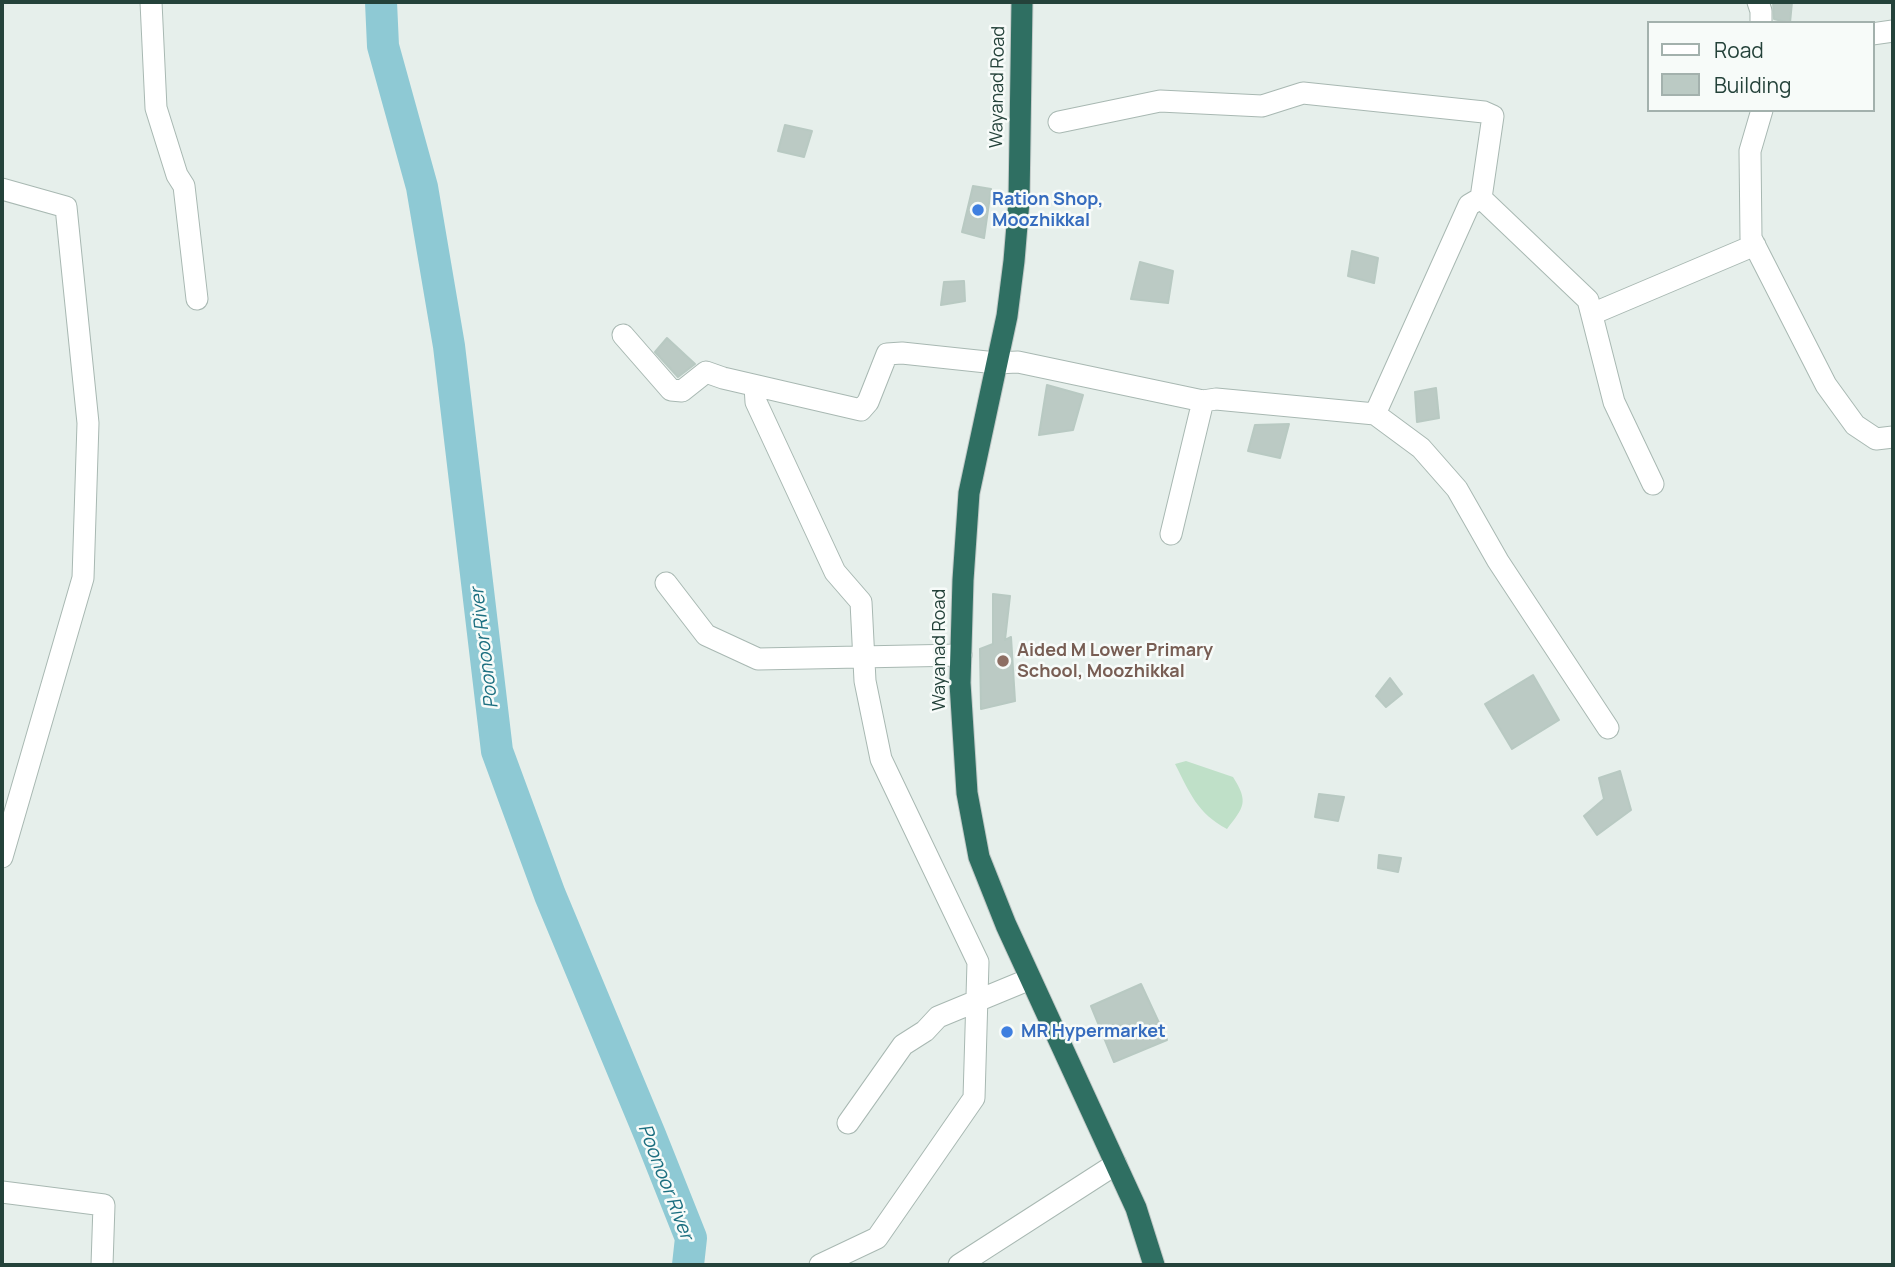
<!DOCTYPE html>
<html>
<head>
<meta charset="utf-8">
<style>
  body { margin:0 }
  #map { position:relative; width:1895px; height:1267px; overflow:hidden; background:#e6efeb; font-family:Manrope,sans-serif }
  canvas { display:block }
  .frame { position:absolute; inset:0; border:4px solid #24423a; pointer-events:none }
  .legend { position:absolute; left:1647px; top:21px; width:228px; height:91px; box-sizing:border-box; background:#f7fbf9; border:2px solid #a3b1ad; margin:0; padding:9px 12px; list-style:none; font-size:21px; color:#24423a }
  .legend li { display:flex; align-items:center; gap:14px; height:35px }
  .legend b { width:35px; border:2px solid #a3b1ad }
</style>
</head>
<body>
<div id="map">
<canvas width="1895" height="1267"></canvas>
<div class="frame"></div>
<ul class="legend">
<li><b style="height:9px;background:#fff"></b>Road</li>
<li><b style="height:19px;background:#bbcac4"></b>Building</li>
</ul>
</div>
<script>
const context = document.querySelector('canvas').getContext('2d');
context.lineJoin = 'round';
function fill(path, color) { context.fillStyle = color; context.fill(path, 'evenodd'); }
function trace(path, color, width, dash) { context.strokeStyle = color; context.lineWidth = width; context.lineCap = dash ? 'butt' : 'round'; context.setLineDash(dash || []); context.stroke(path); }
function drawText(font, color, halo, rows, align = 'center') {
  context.font = font + ' Manrope,sans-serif'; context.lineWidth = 5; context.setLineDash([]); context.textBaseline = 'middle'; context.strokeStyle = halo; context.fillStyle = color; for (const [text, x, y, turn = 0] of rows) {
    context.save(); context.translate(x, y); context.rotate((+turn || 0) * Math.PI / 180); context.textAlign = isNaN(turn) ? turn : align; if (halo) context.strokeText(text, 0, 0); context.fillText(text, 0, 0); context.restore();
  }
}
fill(new Path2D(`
  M1186 761 1233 777C1249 802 1244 807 1227 829 1197 813 1190 793 1175 764Z`), '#bfe0c8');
trace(new Path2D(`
  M381 2 383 46 422 187 449 346 497 751 550 895 650 1135 691 1238 688 1265`), '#8ec9d4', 32);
const building = new Path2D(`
  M1773 2H1792L1790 23 1774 19Z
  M785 125 812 131 804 157 778 151Z
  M973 186 991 189 984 238 962 232Z
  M1352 251 1378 258 1374 283 1348 276Z
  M1140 262 1173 271 1168 303 1131 299Z
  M964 281 965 301 941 305 944 282Z
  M667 338 695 364 678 377 655 352Z
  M1047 385 1083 395 1073 430 1039 435Z
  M1436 388 1439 418 1417 422 1415 392Z
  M1289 424 1280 458 1248 451 1255 425Z
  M993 594 1010 596 1005 640 1011 637 1015 701 981 709 980 649 993 644Z
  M1533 675 1559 720 1512 749 1485 704Z
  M1390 678 1402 694 1386 707 1376 696Z
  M1620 771 1631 810 1597 835 1584 816 1604 799 1599 778Z
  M1319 794 1344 797 1338 821 1315 817Z
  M1379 855 1401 858 1398 872 1378 868Z
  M1141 984 1167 1040 1114 1062 1091 1006Z`);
fill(building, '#bbcac4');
trace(building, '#b8c9c2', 2);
const minor = new Path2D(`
  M151 2 156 108 177 175 184 186 197 299
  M1758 2 1761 11V23
  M1872 34 1893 31
  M1762 110 1750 151 1751 238 1826 385 1855 425 1876 439 1893 437
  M1059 122 1160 101 1262 106 1303 93 1484 112 1493 116 1481 198
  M2 189 66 207 88 423 83 578 2 857
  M1592 314 1755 245
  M623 335 671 390 682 391 706 372 723 378 861 410 868 402 887 354 902 353 996 363 1018 362 1203 401 1216 399 1375 414 1421 448 1457 489 1498 561 1608 728
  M755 386 756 402 835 572 861 602 865 681 881 759 978 962 974 1098 877 1238 820 1265
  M1375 414 1469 205 1481 198 1588 300 1614 402 1653 484
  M1171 534 1203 401
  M666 583 706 635 758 659 961 655
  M848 1123 903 1045 925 1031 938 1017 1030 979
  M2 1192 104 1205 102 1265
  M959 1265 1116 1164`);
const highway = new Path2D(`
  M1022 2 1019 201 1014 261 1007 316 969 493 963 580 960 683 967 793 979 857 1006 925 1136 1208 1154 1265`);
trace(minor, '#a8b8b2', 23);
trace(highway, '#c2cac8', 23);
trace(minor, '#fff', 21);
trace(highway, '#2f6f62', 21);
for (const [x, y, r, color] of [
  [978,210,7,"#3f7fe0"],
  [1003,661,7,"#8d6e63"],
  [1007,1032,7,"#3f7fe0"]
]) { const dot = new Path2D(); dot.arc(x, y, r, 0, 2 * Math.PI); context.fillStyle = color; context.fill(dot); trace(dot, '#f7fbf9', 2.5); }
drawText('18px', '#24423a', '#f7fbf9', [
  ["Wayanad Road",998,87,-89],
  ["Wayanad Road",940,650,-90]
]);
drawText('bold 18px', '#366cbe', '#f7fbf9', [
  ["Ration Shop,",992,200],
  ["Moozhikkal",992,221],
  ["MR Hypermarket",1021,1032]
], 'left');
drawText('bold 18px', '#785e54', '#f7fbf9', [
  ["Aided M Lower Primary",1017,651],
  ["School, Moozhikkal",1017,672]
], 'left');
drawText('italic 19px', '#1c6f80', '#f7fbf9', [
  ["Poonoor River",485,648,-97],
  ["Poonoor River",665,1182,69]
]);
</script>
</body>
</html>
